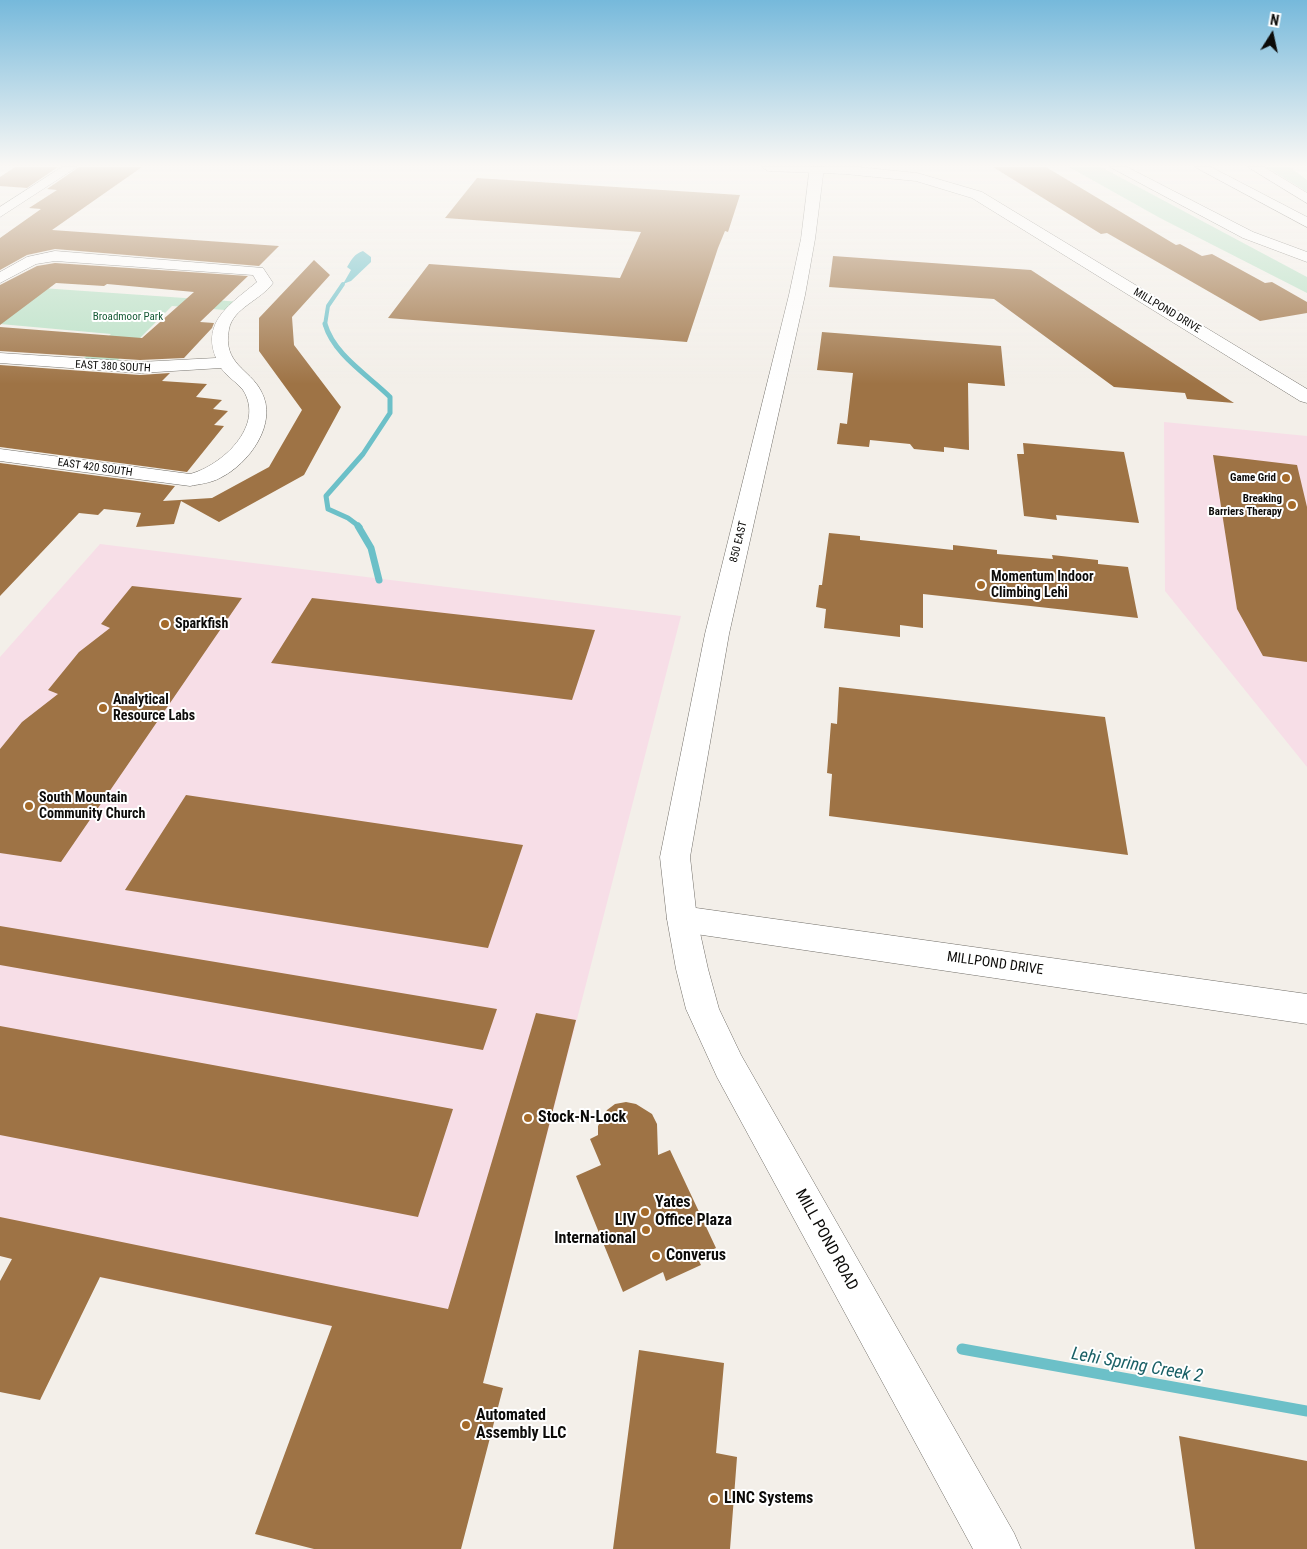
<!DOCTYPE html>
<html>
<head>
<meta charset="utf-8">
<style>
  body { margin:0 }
  #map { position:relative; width:1307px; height:1549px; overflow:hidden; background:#f3efe9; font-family:"Roboto Condensed",sans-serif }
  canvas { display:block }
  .north { position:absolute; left:1247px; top:10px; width:50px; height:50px; -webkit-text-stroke:4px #fff; paint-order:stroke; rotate:10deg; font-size:14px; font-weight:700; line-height:20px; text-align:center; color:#0c0b09 }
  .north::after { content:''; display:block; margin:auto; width:18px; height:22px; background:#0c0b09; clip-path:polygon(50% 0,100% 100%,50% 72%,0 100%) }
</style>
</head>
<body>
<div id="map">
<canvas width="1307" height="1549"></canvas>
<div class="north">N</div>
</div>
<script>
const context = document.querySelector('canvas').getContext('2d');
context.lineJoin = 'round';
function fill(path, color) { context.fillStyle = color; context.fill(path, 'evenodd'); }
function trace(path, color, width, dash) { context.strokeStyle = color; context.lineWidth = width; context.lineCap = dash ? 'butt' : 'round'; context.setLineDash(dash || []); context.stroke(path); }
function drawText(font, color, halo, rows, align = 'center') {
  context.font = font + ' "Roboto Condensed",sans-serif'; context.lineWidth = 4; context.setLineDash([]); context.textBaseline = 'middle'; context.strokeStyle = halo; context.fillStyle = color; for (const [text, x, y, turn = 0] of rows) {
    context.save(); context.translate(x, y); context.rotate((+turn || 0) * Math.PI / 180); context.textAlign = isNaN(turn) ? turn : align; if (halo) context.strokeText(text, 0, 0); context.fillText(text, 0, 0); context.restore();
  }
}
fill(new Path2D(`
  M1164 422 1307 436V767L1165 591Z
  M100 544 681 616 489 1360 0 1256V657Z`), '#f7dee7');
fill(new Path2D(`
  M1069 167H1101L1307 277V293L1160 218Z
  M1266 167H1290L1307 180V192Z
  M13 286 242 302 225 310 172 306 114 364 76 365 111 334 0 324Z`), '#b8e0c5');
fill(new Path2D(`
  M363 251 371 257V262L351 281 343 284 351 270 347 267C352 259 354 254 363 251Z`), '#6cc0c8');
trace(new Path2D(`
  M325 325 328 306 343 284`), '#6cc0c8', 4);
trace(new Path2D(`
  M325 324C334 355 368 375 390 397V413L363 454 326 496 328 509 348 518 360 527`), '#6cc0c8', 5);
trace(new Path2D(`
  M358 526 371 548 379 580`), '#6cc0c8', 7);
trace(new Path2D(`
  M962 1349 1307 1411`), '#6cc0c8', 11);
fill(new Path2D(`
  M15 167H58L27 188 0 186V177Z
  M79 167H142L52 230 279 246 259 266 55 249 27 255 0 270V238L41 209 29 208 57 190 47 189Z
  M993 167H1046L1176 245 1180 244 1202 256 1212 254 1265 283 1272 282 1307 302V313L1260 321 1107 233 1101 234Z
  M477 178 740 195 728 232 725 231 718 248 687 342 388 318 429 264 620 278 641 232 445 218Z
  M833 256 1031 270 1234 403 1187 399 1185 393 1114 387 994 299 829 287Z
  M314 260 330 275 292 317 294 345 341 407 304 475 219 522 181 501 174 524 136 527 141 513 104 509 98 515 79 513 0 596V463L175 486 163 501 212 498 269 467 302 410 259 351V318Z
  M55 263 248 276 200 322 214 323 212 328 184 358 140 360 0 351V327L142 338 194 292 107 284 104 286 56 283 0 325V285L37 266Z
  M822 332 1001 346 1005 386 968 383 969 450 944 447V452L914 449 910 444 870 440 869 447 837 444 840 423 847 424 853 373 817 370Z
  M0 365 140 375 170 373 162 381 207 384 196 397 222 400 213 409 228 411 214 425 224 426 187 472 0 447Z
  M1023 443 1124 452 1139 523 1056 515 1057 520 1024 516 1017 454H1024Z
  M1213 455 1297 465 1307 507V662L1263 656 1237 609Z
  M829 533 860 536V540L953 550V545L997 550V554L1053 559 1052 555 1098 560V564L1128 567 1138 618 923 594V628L900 625V637L824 628 826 609 816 607 819 585H822Z
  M132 586 242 598 61 862 0 853V749L22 722 58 694 48 690 79 652 110 628 101 624Z
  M312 598 595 630 572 700 271 663Z
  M839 687 1105 717 1128 855 829 816 832 774 827 773 831 723 837 724Z
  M186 795 523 845 488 948 125 890Z
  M0 926 497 1009 483 1050 0 965Z
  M536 1013 576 1020 483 1383 503 1388 461 1549H314L255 1534 332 1326 100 1277 40 1400 0 1392V1281L12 1259 0 1256V1217L448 1309Z
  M0 1026 453 1109 418 1217 0 1135Z
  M626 1102 636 1104 652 1114 657 1124 658 1155 670 1150 716 1248 697 1257 701 1265 666 1281 663 1272 623 1292 576 1176 601 1165 590 1139 598 1135V1126L607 1110 615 1104Z
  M639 1350 724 1363 716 1453 737 1457 730 1549H613Z
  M1179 1436 1307 1461V1549H1195Z`), '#9e7345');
const minor = new Path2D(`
  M62 167H77L0 217V207Z
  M762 167H858L917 173 982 192 1307 389V403L1300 401 972 198 916 181 845 174 768 171Z
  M55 251 263 268 273 283C261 300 233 308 229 329 222 364 250 369 261 391 279 423 249 464 220 478 211 483 200 484 190 486L0 461V449L190 474C221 466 266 426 243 390 237 382 227 377 221 368L140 373 0 363V353L140 362 216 358C201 321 232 303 257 282L253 275 55 261 36 264 0 283V272L27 257Z
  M682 906 1307 994V1024L682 932 671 928 667 919 671 910Z`);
const major = new Path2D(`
  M810 167H824L815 239 805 295 729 634 690 857 697 919 708 969 719 1009 741 1055 1014 1533 1021 1549H973L717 1077 686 1009 676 969 667 919 660 857 705 634 789 295 801 239Z`);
const highway = new Path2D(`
  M1110 167H1127L1253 232 1307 252V262L1243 238Z
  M1195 167H1211L1307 217V227Z
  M1248 167H1264L1307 193V203Z`);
trace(minor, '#726f69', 1);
trace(major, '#726f69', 1);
trace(highway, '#726f69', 1);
fill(minor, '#fff');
fill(major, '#fff');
fill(highway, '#fff');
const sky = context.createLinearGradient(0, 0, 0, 384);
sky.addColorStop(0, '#76b9db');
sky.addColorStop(0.43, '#faf8f5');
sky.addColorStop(1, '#faf8f500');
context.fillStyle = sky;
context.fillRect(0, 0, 1307, 384);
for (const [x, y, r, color] of [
  [1286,478,5,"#a56b2a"],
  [1292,505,5,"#a56b2a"],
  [981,585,5,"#a56b2a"],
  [165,624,5,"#a56b2a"],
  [103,708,5,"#a56b2a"],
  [29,806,5,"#a56b2a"],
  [528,1118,5,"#a56b2a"],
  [645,1212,5,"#a56b2a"],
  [646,1230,5,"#a56b2a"],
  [656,1256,5,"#a56b2a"],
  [466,1425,5,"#a56b2a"],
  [714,1499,5,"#a56b2a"]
]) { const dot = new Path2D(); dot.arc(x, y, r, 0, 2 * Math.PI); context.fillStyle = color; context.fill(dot); trace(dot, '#fff', 2); }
drawText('11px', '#0c0b09', '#fff', [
  ["MILLPOND DRIVE",1167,311,31],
  ["EAST 380 SOUTH",113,367,3],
  ["EAST 420 SOUTH",95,468,8],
  ["850 EAST",739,542,-76]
]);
drawText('11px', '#195c38', '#fff', [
  ["Broadmoor Park",128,317]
]);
drawText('bold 11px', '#0c0b09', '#fff', [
  ["Game Grid",1276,478],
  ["Breaking",1282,499],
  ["Barriers Therapy",1282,512]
], 'right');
drawText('bold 14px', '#0c0b09', '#fff', [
  ["Momentum Indoor",991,577],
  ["Climbing Lehi",991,593],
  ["Sparkfish",175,624],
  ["Analytical",113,700],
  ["Resource Labs",113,716],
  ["South Mountain",39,798],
  ["Community Church",39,814]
], 'left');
drawText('14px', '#0c0b09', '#fff', [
  ["MILLPOND DRIVE",995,964,8]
]);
drawText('bold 16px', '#0c0b09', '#fff', [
  ["Stock-N-Lock",538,1118],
  ["Yates",655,1203],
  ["Office Plaza",655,1221],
  ["LIV",636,1221,"right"],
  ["International",636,1239,"right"],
  ["Converus",666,1256],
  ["Automated",476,1416],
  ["Assembly LLC",476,1434],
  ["LINC Systems",724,1499]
], 'left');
drawText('16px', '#0c0b09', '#fff', [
  ["MILL POND ROAD",826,1240,61]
]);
drawText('italic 18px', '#1a6066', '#fff', [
  ["Lehi Spring Creek 2",1137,1366,10]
]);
</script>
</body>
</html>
